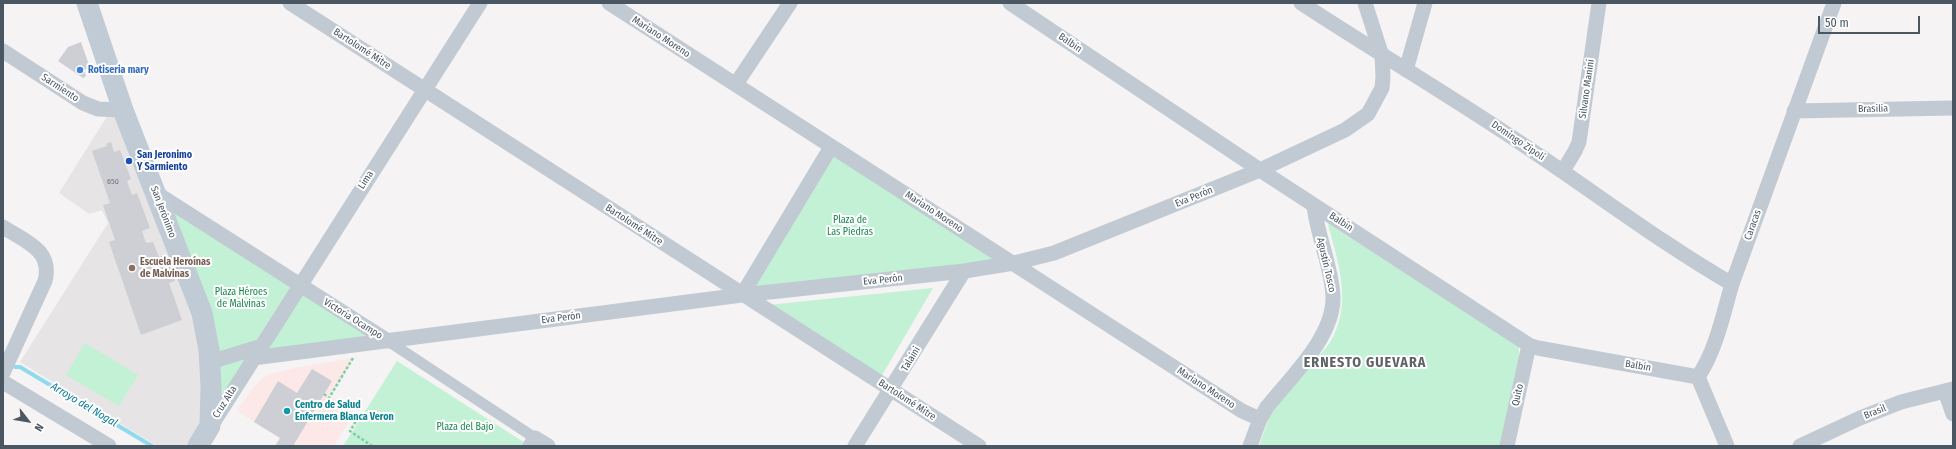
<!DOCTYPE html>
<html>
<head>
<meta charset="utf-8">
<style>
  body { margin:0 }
  #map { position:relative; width:1956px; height:449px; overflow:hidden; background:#f5f3f3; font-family:"Fira Sans Condensed",sans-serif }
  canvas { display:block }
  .frame { position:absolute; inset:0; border:4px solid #4a5661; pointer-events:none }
  .north { position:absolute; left:8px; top:401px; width:40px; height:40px; -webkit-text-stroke:3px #fff; paint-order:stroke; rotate:121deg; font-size:11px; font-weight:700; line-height:16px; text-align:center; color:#4a5661 }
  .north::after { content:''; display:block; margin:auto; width:14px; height:18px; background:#4a5661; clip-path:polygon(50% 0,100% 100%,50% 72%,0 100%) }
  .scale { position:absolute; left:1818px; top:16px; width:102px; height:18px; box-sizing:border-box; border:2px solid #4a5661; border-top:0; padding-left:5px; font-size:12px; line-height:14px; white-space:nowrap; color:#4a5661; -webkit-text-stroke:3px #fff; paint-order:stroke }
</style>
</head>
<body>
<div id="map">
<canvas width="1956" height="449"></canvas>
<div class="frame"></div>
<div class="north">N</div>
<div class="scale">50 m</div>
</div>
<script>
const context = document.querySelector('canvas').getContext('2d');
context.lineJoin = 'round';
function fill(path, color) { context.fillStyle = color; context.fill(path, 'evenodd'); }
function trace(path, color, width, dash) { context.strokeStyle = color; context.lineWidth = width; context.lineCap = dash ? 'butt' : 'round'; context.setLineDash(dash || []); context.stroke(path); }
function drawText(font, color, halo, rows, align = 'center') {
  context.font = font + ' "Fira Sans Condensed",sans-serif'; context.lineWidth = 4; context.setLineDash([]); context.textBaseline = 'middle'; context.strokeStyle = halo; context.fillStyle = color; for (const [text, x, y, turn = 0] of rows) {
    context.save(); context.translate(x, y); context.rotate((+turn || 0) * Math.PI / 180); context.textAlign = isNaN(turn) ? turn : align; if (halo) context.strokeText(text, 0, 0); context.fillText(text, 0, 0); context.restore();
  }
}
fill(new Path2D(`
  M111 110H123L209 350 198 446H157L20 362 108 223 102 210 89 214 59 193Z`), '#e6e4e5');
fill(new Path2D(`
  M354 358 330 397 354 413 334 446H293L237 411 254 387 262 379 270 374 295 368Z`), '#fce8e6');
fill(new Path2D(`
  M831 147 1014 263 742 295Z
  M156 193 388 341 253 358 210 426 209 350Z
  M1329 224 1519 346V364L1504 446H1259L1270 415 1329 344C1353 307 1339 264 1328 225Z
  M933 288 881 377 768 305Z
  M85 343 138 375 119 406 66 375Z
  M397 361 525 443 523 446H343Z`), '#c3f1d5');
trace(new Path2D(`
  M15 367H20L152 446`), '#90daee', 4);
fill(new Path2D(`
  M81 42 90 68 84 70 86 76 83 78 58 61 68 47Z
  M111 142 114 152 120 150 131 179 127 181 132 195 137 193 150 228 142 231 146 243 153 242 159 257 166 255 175 281 169 283 182 320 141 335 109 242 115 240 103 205 110 203 92 151 107 146 106 144Z
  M312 369 332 381 293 446H275L280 438 254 422 278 381 297 393Z`), '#cdcfd5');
trace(new Path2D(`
  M324 394 329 398 353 358
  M362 418 359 416 350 431 372 446`), '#7ad0a6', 2.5, [3, 2]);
trace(new Path2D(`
  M388 341 535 438`), '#c1cad2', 11);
trace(new Path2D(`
  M290 3 979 446
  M609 3 1242 411 1260 419
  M1010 3 1260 170 1529 345 1538 348 1698 377
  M1301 3C1376 52 1454 98 1528 148 1597 194 1661 243 1732 284
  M3 51 83 103 98 109 123 110
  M1406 70 1425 3
  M736 84 790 3
  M1794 111 1953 108
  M1563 171 1575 151 1579 142 1599 3
  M156 193 388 341
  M3 227C25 241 53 250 45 281L3 373
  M742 295 831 147
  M253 358 742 295 964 271 1014 263 1054 253 1260 170 1345 130 1368 114 1382 88 1383 77 1382 56 1365 3
  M210 362 259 347
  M1698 377C1716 350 1723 315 1732 284L1834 3
  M1698 377 1727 446
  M3 382 109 446
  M1945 391 1953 414
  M211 426 480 3
  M530 446 535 438 548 446
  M855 446 964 271
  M1250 446 1260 419 1267 407C1290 378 1334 337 1333 297 1332 267 1317 236 1314 205
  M1507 446 1529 345
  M1800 446 1860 418 1901 402 1953 389`), '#c1cad2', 15);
trace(new Path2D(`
  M87 3 123 110 202 313 209 350 211 386 210 426 198 446`), '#c1cbd6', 21);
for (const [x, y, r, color] of [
  [80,70,4,"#3f7fe0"],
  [129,161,4,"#1a4fb4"],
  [132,268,4,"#8d6e63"],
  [287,411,4,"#0f9aa8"]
]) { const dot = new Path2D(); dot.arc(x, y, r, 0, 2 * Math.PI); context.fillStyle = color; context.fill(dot); trace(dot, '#fff', 1.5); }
drawText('8px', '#6b747e', null, [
  ["650",113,182]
]);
drawText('10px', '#4a5661', '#fff', [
  ["Mariano Moreno",661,37,33],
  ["Balbín",1070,43,34],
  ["Bartolomé Mitre",362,49,33],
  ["Sarmiento",60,88,33],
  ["Silvano Manini",1587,89,-82],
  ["Brasilia",1873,109,-1],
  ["Domingo Zípoli",1518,141,34],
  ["Lima",366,180,-57],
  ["Eva Perón",1194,197,-22],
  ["San Jerónimo",163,212,69],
  ["Mariano Moreno",934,212,33],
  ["Balbín",1341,222,33],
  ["Bartolomé Mitre",634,225,33],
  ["Caracas",1753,225,-70],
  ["Agustín Tosco",1326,265,77],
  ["Eva Perón",883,280,-6],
  ["Eva Perón",561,318,-7],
  ["Victoria Ocampo",353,319,32],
  ["Talaini",911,359,-59],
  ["Balbín",1638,366,10],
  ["Mariano Moreno",1206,388,33],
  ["Quito",1518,395,-77],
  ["Bartolomé Mitre",907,400,33],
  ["Cruz Alta",225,402,-58],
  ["Brasil",1875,412,-22]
]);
drawText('bold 10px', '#366cbe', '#fff', [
  ["Rotiseria mary",88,70]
], 'left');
drawText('bold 10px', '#164399', '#fff', [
  ["San Jeronimo",137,155],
  ["Y Sarmiento",137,167]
], 'left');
drawText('10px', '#17864f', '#fff', [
  ["Plaza de",850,220],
  ["Las Piedras",850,232],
  ["Plaza Héroes",241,292],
  ["de Malvinas",241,304],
  ["Plaza del Bajo",465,427]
]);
drawText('bold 10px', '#785e54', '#fff', [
  ["Escuela Heroínas",140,262],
  ["de Malvinas",140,274]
], 'left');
drawText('bold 10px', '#0d838f', '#fff', [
  ["Centro de Salud",295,405],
  ["Enfermera Blanca Veron",295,417]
], 'left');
drawText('italic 11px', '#0c7c9b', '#fff', [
  ["Arroyo del Nogal",84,405,31]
]);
context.letterSpacing = '1px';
drawText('bold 14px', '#5f6368', '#fff', [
  ["ERNESTO GUEVARA",1365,363]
]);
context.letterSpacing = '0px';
</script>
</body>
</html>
